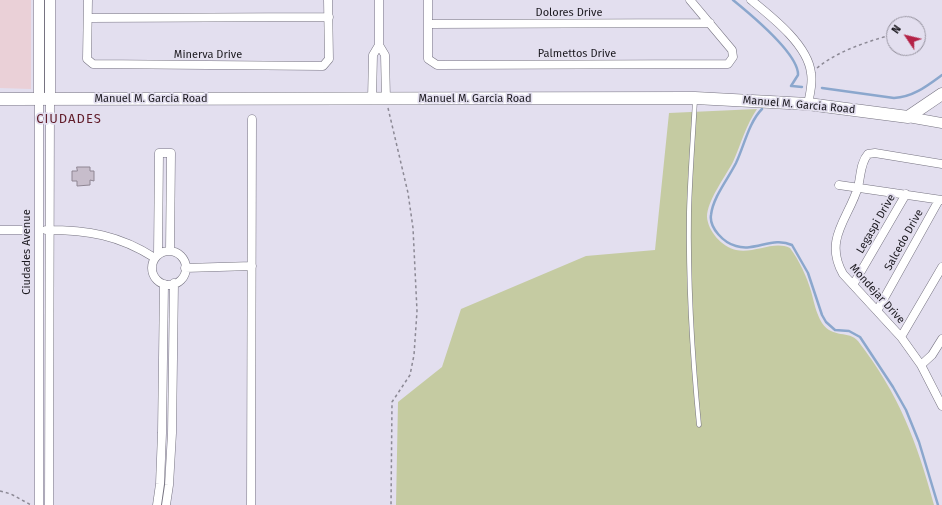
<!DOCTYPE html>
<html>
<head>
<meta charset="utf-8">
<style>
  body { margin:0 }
  #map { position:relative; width:942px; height:505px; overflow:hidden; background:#e3dfef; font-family:"Fira Sans",sans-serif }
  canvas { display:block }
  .north { position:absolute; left:886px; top:16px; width:40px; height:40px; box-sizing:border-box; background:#e3dfef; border:1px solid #93909c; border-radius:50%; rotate:305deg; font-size:11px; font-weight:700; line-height:16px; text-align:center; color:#1b191f }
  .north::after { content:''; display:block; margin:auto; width:14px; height:18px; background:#b42247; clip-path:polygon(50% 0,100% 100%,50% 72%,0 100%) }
</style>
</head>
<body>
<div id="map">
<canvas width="942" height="505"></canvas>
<div class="north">N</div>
</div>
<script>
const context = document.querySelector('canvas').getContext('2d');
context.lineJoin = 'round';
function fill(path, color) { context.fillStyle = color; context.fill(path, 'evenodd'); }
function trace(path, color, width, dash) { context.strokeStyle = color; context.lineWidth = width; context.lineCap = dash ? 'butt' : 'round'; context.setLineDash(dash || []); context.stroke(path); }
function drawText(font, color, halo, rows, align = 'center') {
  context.font = font + ' "Fira Sans",sans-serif'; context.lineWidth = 3.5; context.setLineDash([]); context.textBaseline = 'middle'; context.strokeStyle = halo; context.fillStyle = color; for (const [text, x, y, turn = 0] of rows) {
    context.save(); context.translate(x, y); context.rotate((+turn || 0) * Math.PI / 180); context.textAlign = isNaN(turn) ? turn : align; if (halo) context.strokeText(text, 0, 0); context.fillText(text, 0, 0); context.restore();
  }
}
fill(new Path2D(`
  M0 0H31V89L0 88Z`), '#ead0d7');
fill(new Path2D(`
  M757 109C746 125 741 144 733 162 725 177 707 201 707 217 708 231 722 247 736 250 754 254 774 240 790 248 799 260 807 277 811 291 814 302 816 313 822 323 833 339 849 330 858 341 899 394 917 442 934 505H396L398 402 442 367 461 309 586 256 655 250 669 113Z`), '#c5cba2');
trace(new Path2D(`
  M733 0C749 13 799 54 798 75L791 86
  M792 86 802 87
  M822 88 894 98C913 97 927 86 942 75
  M762 109C749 122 744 146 736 163 728 179 713 197 711 215 709 228 724 243 736 246 755 252 773 236 792 245L808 273 822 315 826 322 835 330 849 331 860 337 893 387 906 410 919 442 938 505`), '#8ba7cd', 2.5);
const building = new Path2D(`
  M77 167H90V171H94V181L90 180V185L77 186V181H72V171H77Z`);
fill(building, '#c7bdcb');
trace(building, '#8f8693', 1);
const service = new Path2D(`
  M695 100C693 137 690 175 689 212 688 283 692 354 699 425`);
const minor = new Path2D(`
  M88 0 87 59 93 64 323 66 329 59 328 0
  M379 0V45L385 55 386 99
  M428 0V59L437 65 728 64 733 57 732 50 690 0
  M751 0C772 17 808 45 811 73 813 83 810 93 808 104
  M88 18 329 17
  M428 24 710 23
  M372 99 373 55 379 45
  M942 164 875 153 868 154C860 163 861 176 858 187 849 218 823 239 843 274L901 337 921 365 942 406
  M839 185 942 200
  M0 230H23
  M46 230C88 230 119 235 155 258
  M152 268a17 17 0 1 1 34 0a17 17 0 1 1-34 0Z
  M158 255 159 153H171L170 251
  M185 268 252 266
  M853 285 906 194
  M877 311 939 200
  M901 337 942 267
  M921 365 932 355 942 339
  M39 505V99
  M49 505 50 99
  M157 505 160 484 162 433 164 284
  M166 505 169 485 172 433 174 283
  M251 505 252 119`);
const tertiary = new Path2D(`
  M39 0V99
  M50 0V99
  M908 117 942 123`);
const secondary = new Path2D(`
  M0 99 695 98 808 104 908 117 942 94`);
trace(service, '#767381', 5);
trace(minor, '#767381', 9);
trace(tertiary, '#767381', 11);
trace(secondary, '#767381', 13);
trace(new Path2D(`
  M817 68C839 50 867 42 894 34
  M388 108 408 193 413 228 417 311 414 355 410 375 392 402 391 505
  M0 491 11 494 31 505`), '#8c8995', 1.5, [3, 3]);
trace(service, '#fff', 4);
trace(minor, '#fff', 8);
trace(tertiary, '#fff', 10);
trace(secondary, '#fff', 12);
drawText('11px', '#1b191f', '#e3dfef', [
  ["Dolores Drive",569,13],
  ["Palmettos Drive",577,54],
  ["Minerva Drive",208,55],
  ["Manuel M. Garcia Road",151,99],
  ["Manuel M. Garcia Road",475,99],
  ["Manuel M. Garcia Road",799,105,5],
  ["Legaspi Drive",876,224,-60],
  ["Salcedo Drive",904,240,-61],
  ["Ciudades Avenue",27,252,-90],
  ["Mondejar Drive",877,294,48]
]);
context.letterSpacing = '1px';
drawText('13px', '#601b29', '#e3dfef', [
  ["CIUDADES",69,119]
]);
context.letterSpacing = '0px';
</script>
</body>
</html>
